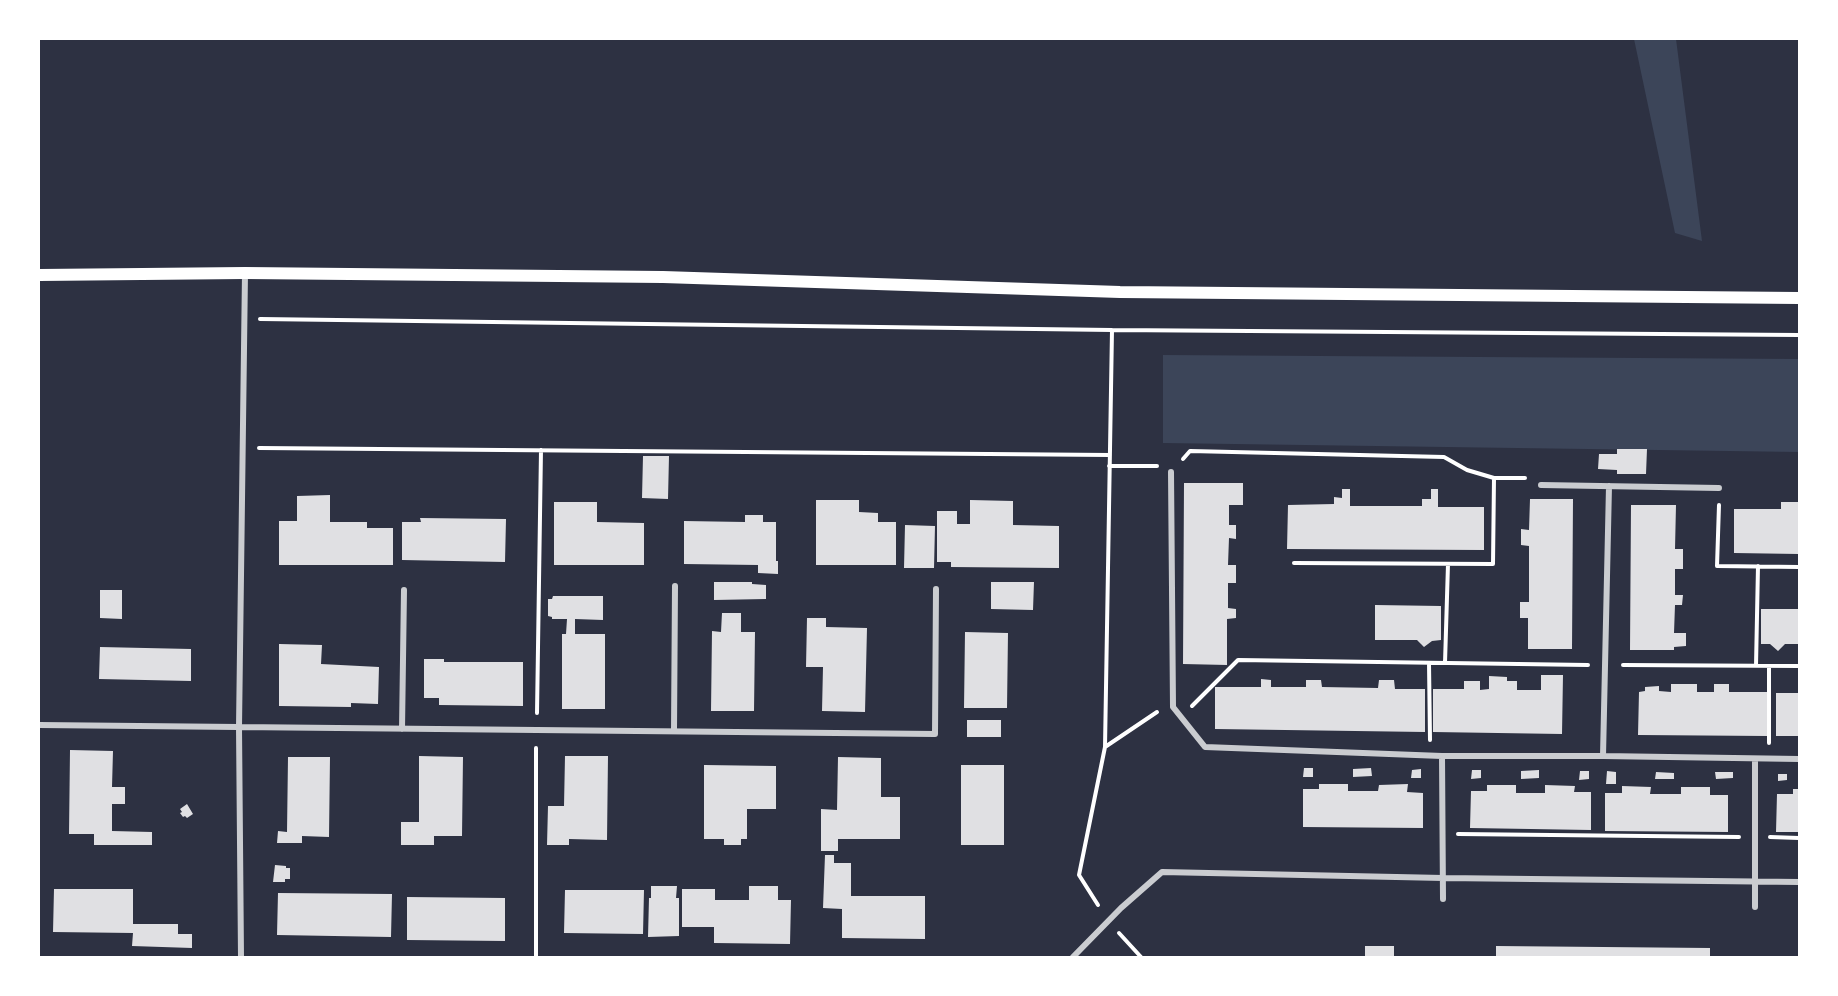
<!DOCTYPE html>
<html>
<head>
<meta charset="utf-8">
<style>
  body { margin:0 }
  #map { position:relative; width:1838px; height:996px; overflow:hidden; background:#2d3142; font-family:Roboto,sans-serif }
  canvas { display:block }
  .frame { position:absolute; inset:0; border:40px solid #fff; pointer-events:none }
</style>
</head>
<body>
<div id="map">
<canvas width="1838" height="996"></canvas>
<div class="frame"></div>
</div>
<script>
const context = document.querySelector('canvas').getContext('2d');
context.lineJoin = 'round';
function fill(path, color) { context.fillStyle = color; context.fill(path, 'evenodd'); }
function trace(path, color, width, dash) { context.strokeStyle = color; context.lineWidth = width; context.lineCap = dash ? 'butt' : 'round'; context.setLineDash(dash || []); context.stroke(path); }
fill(new Path2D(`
  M1634 39H1676L1702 241 1675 233Z
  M1163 355 1799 359V452L1163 443Z`), '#3c4559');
fill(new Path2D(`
  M1617 449H1647L1646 474H1617V470L1598 469 1599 454H1617Z
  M643 456H669L668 499 642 498Z
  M1184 483H1243V505H1229V525H1236V539L1229 538 1228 565H1236V583H1228V608L1236 609V618L1227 619V665L1183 664Z
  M1342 489H1350V506H1422V499H1431V489H1438V507H1484V550L1287 549 1288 505 1334 504V497L1342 498Z
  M330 495V522H367V528H393V565H279V521H297V496Z
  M1530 499H1573L1572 649H1528V618H1520V602H1529V546L1521 545V529L1529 530Z
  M816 500H859V512L878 513V522H896V565H816Z
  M970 500 1013 501V525L1059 526V568L951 567V562H937V511H957V524H970Z
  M554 502H597V522L644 523V565H554Z
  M1781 502H1798L1799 554 1734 553V509H1781Z
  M1631 505H1676L1675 549H1683V569H1675V595H1683L1682 605H1675L1674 633H1686V646L1674 647V650H1630Z
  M745 515H763V522H776V561H778V574L758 573V565L684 564V521L745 522Z
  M420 518 506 519 505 562 402 560V522H421Z
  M905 525 935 526 934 568H904Z
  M714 582H752V584L766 585V599L714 600Z
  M991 582H1034L1033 610 991 609Z
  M100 590H122V619L100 618Z
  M553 596H603V620L575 619V634H605V709H562V634H566L567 619H552V617L548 616V599H552Z
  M1375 605 1441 606V640L1432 641 1424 647 1417 640H1375Z
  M1761 609H1799V644H1785L1778 651 1770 644H1761Z
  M722 613H741V632H755L754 711H711L712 631 721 632Z
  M807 618H826V627L867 628 865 712 822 711 823 667H806Z
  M965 632 1008 633 1007 708H964Z
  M279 644 322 645 321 664 379 667 378 704 351 703V707L279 706Z
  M100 647 191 649V681L99 679Z
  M424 659H444V662H523V706L439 705V698H424Z
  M1541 675H1563L1562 734 1433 732V689H1464V681H1480V690L1489 689V676L1507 677V681H1517V690H1541Z
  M1261 679 1271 680V687H1306V680H1321L1322 687 1378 688 1379 680H1394L1395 689H1425V732L1215 729V687H1261Z
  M1671 684H1697V692H1714V684H1729V692H1767V736L1638 735 1639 692 1645 691V687L1659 686V691L1671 692Z
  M1776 693H1799V736H1776Z
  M967 720H1001V737H967Z
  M70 750 113 751 112 787H125V804H112V831L152 832V845H94V834H69Z
  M419 756 463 757 462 836H434V845H401V822H419Z
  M565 756H608L607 840 569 839V845H547L548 806H564Z
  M288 757H330L329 837 302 836V843H277L278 831 287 832Z
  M838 757 881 758V797H900V839H838V851H821V809L837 810Z
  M704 765 776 766V809H747V839H741V845H724V839H704Z
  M961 765H1004V845H961Z
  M1304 768H1313V777H1303Z
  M1371 768 1372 776 1353 777V769Z
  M1421 769V778H1411L1412 770Z
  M1472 770H1481V778L1471 779Z
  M1539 770V778L1521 779V771Z
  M1580 771H1589V779L1579 780Z
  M1607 771 1616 772V784H1606Z
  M1656 772 1674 773V779H1655Z
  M1715 772H1733V778L1716 779Z
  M1778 774H1787V780L1778 781Z
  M1319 784H1348V791H1378L1379 785 1408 784 1407 792 1423 793V828L1303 827V789H1319Z
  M1487 785H1516V793H1545V785L1575 786 1574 792H1591V830L1470 828 1471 791H1487Z
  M1622 786 1651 787 1650 794H1681V787H1710V795H1728V832L1605 831V793H1622Z
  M1793 789H1799V832H1776L1777 794H1793Z
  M187 804 193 814 187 818 185 816 183 817 180 813 182 812 180 809Z
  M825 855H834V863H851V896H925V939L842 938V909L823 908Z
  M275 865 286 866V868H290V879H285V882H273Z
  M651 886H677L676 898H679V936L648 937 649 898H651Z
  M749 886H778V900H791L790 944 714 943V927H682V889H715V900H749Z
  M54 889H133V924H178V934H192V948L132 946 133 933 53 932Z
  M565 890H644L643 934 564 933Z
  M278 893 392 894 391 937 277 935Z
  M407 897 505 898V941L407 940Z
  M1365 946H1394V957H1365Z
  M1496 946 1710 948V957H1496Z`), '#e0e0e3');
trace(new Path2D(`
  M260 319 1112 330 1799 335
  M259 448 1110 455
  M1183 459 1190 451 1444 457 1467 470 1494 478
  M1109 466H1157
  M1719 505 1717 566 1799 567
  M1294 563 1493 564 1494 478H1525
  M1429 663 1430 740
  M1445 663 1448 564
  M1623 665 1799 666
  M1756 666 1758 566
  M1192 706 1238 660 1588 665
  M537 713 541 450
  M1769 743V666
  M1105 747 1157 712
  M1458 834 1739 837
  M1770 837 1799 838
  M1098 905 1079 875 1105 747 1112 330
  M1119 933 1141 957
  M536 957V748`), '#fff', 4);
trace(new Path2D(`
  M1171 472 1173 707 1205 747 1442 756H1603L1799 759
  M1541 485 1719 488
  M39 725 935 734 936 589
  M402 729 404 590
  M674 731 675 586
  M1442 756 1443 899
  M1603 756 1609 486
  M1755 907V759
  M241 957 239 727 245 273
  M1073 957 1121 908 1162 872 1443 878 1799 882`), '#caccd0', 6);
trace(new Path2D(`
  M39 275 245 273 663 277 1120 292 1799 298`), '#fff', 12);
</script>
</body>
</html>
